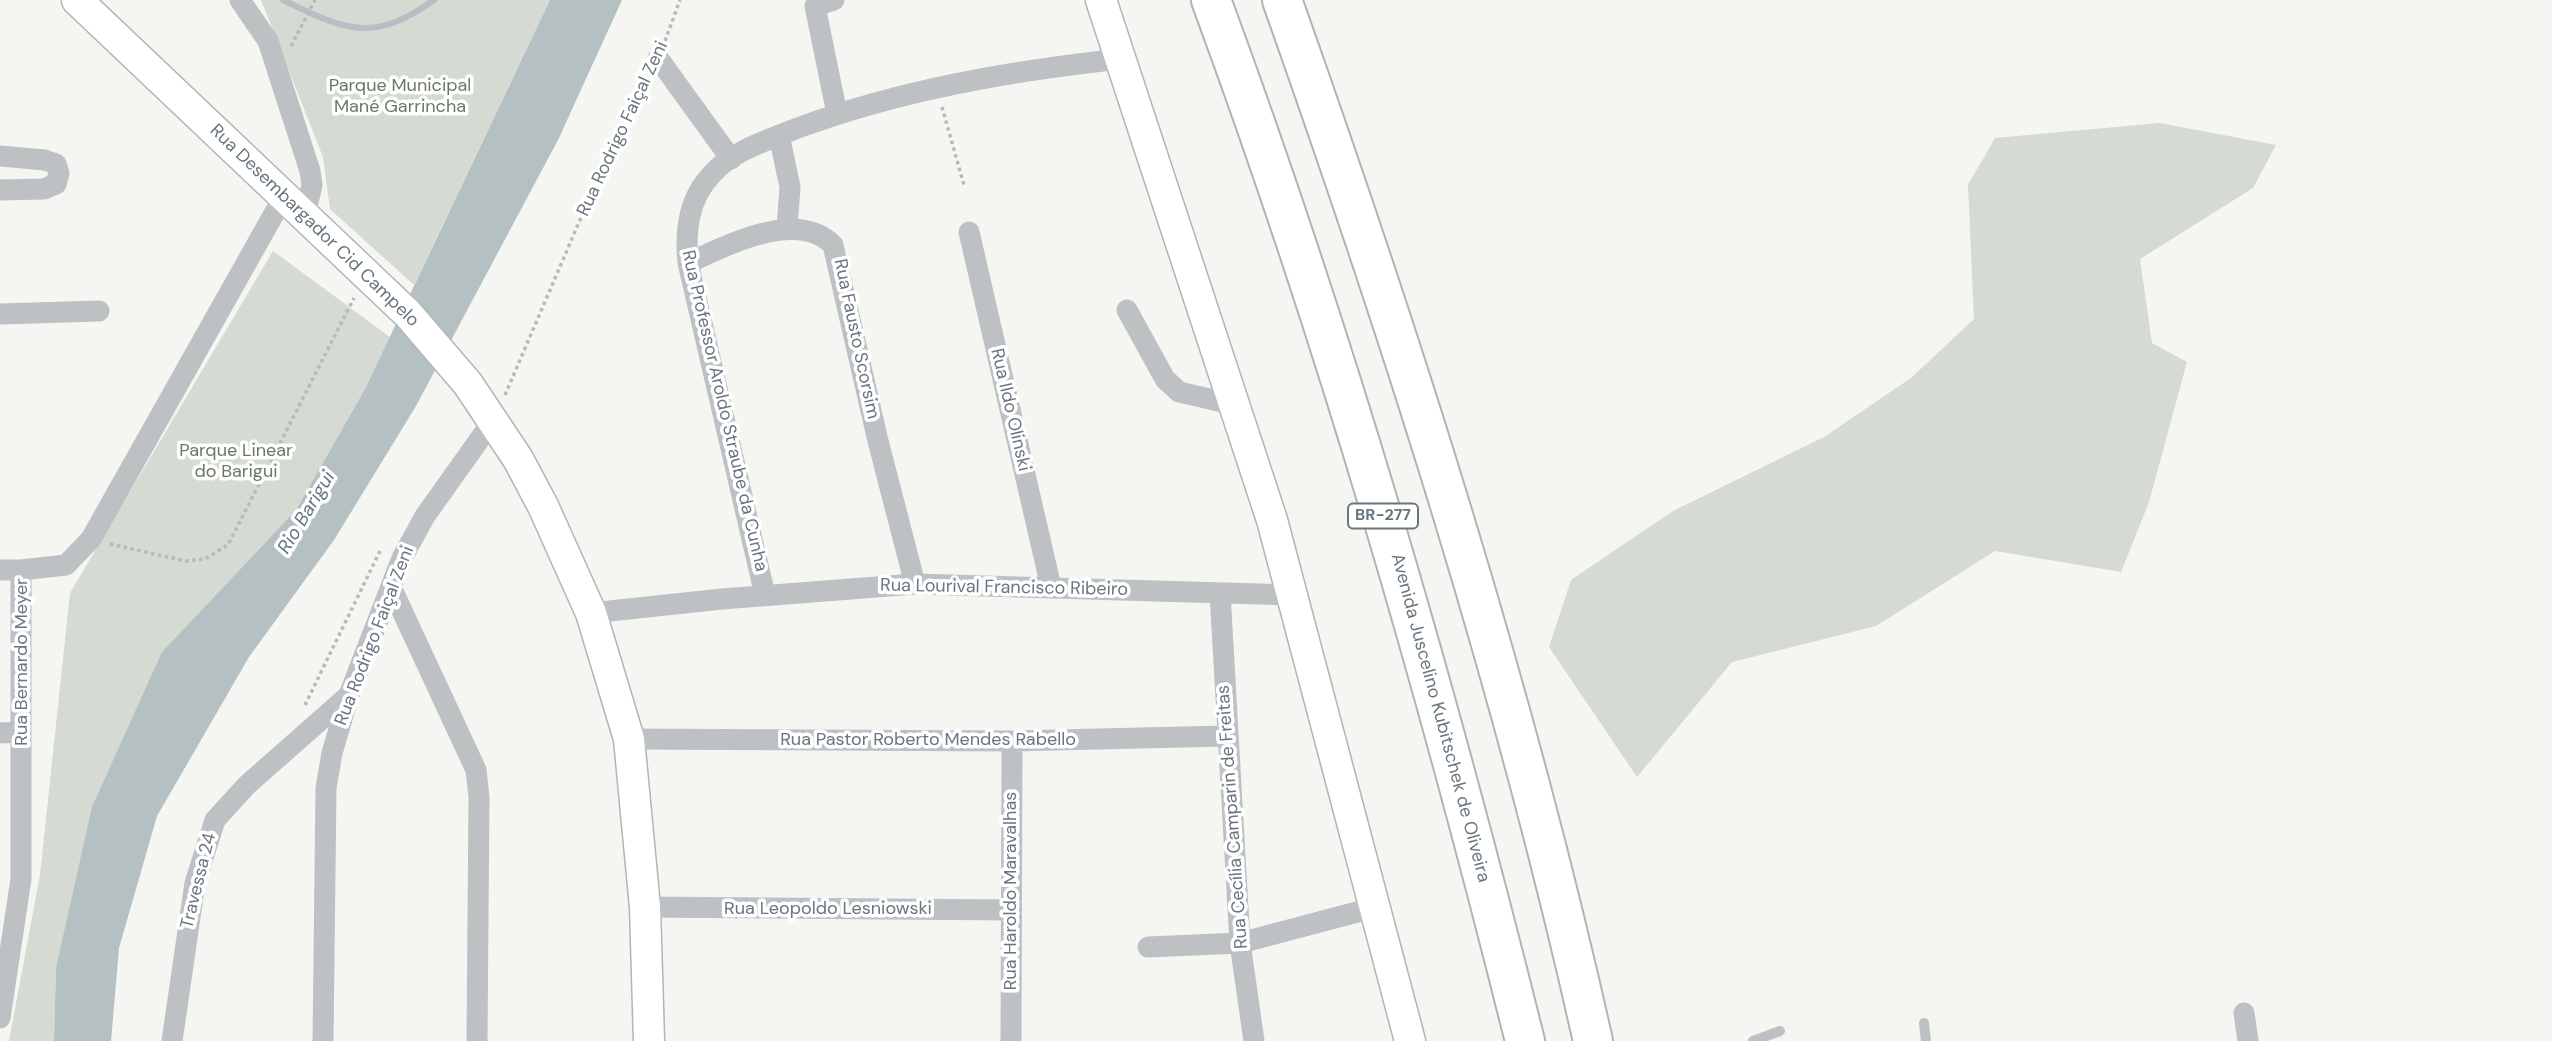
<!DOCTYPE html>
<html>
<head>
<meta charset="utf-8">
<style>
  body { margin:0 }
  canvas { display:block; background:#f5f5f2 }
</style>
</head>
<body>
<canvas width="2552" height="1041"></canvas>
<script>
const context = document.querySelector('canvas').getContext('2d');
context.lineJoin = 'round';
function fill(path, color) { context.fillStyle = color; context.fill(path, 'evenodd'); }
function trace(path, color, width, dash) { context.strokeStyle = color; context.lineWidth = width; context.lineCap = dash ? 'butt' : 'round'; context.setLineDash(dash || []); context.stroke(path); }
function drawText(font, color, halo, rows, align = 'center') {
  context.font = font + ' "DM Sans",sans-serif'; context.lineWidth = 7; context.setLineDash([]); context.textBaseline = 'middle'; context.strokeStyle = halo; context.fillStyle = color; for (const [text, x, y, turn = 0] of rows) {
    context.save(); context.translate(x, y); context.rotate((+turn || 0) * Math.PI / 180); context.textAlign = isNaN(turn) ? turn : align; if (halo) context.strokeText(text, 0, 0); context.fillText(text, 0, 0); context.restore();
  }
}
fill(new Path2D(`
  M261 0H550L414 285 330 209 323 157Z
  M2160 123 2276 145 2253 188 2140 259 2152 343 2187 362 2149 502 2121 572 1995 551 1876 626 1732 662 1637 777 1549 647 1571 580 1673 511 1824 437 1911 378 1974 319 1968 185 1995 138Z
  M273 251 390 337 365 389 296 510 162 652 56 968 54 1041H9L40 875 70 593Z`), '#d5dad2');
fill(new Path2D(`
  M550 0H622L558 140 416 406 334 540 249 657 157 816 119 948 111 1041H54L56 968 92 807 162 652 296 510 365 389Z`), '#b5c0c3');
trace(new Path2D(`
  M283 0C346 31 374 43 434 0`), '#b5c0c3', 6);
const secondary = new Path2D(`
  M77 0 408 314 468 384 518 459 543 506 591 613 629 739 645 907 649 1041
  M1101 0 1272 520 1410 1041`);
const highway = new Path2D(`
  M1211 0C1337 341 1437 689 1525 1041
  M1282 0C1403 341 1514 688 1593 1041`);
trace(secondary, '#b0b5b8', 33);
trace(highway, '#b1b4b6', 42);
trace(new Path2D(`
  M665 41 680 0
  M291 46 315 0
  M942 107 964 185
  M505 395 592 192 648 80
  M110 544 186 561 205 559 228 545 354 298
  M305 705 380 551`), '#b7babc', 3.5, [3.5, 3.5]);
trace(new Path2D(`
  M1924 1023 1926 1041
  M1753 1041 1780 1031`), '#bdc1c3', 10);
trace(new Path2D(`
  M240 0 268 41 310 171 312 185 305 215
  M834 0 815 6 837 114
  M658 58 731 159
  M779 135 790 187 787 228
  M0 156 45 160 56 164 59 173 56 184 44 189 0 190
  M969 232 1051 587
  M688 263C726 246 797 208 833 245L878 441 915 584
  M1127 310 1165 379 1179 392 1236 405
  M0 314 99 311
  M0 570H21
  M391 587 476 770 479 797 477 1041
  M1220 593 1240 943 1254 1041
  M765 595 688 263C685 231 688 199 712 174 732 151 768 140 795 129 900 90 1010 71 1121 59
  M591 613 722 599 915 584 1293 595
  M0 733 21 732
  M629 739 1012 741 1227 736
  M645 907 1011 910
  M1148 947 1240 943 1376 907
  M2244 1013 2248 1041
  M0 1018 21 879V570L66 565 91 539 284 196
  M172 1041 195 883 215 820 247 785 349 695
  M323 1041 326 788 332 753 349 695 402 558 425 516 494 419
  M1011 1041 1012 741`), '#bdc1c3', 21);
trace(secondary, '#fff', 30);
trace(highway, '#fff', 38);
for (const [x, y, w] of [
  [1383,516,70]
]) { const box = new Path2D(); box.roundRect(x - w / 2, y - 12.5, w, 25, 5); context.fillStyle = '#fff'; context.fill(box); trace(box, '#68767f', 2); }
drawText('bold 16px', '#68767f', null, [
  ["BR-277",1383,516]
]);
drawText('18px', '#6a7866', '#fff', [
  ["Parque Municipal",400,86],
  ["Mané Garrincha",400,107],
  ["Parque Linear",236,451],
  ["do Barigui",236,472]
]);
drawText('18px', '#68767f', '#fff', [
  ["Rua Rodrigo Faiçal Zeni",623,129,-65],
  ["Rua Desembargador Cid Campelo",314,226,44],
  ["Rua Fausto Scorsim",856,339,78],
  ["Rua Ildo Olinski",1010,410,77],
  ["Rua Professor Aroldo Straube da Cunha",724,411,77],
  ["Rua Lourival Francisco Ribeiro",1004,588,1],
  ["Rua Rodrigo Faiçal Zeni",375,636,-69],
  ["Rua Bernardo Meyer",22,662,-90],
  ["Avenida Juscelino Kubitschek de Oliveira",1440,718,75],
  ["Rua Pastor Roberto Mendes Rabello",928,740],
  ["Rua Cecília Camparin de Freitas",1233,817,-94],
  ["Travessa 24",199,881,-76],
  ["Rua Haroldo Maravalhas",1011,891,-90],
  ["Rua Leopoldo Lesniowski",828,909]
]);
drawText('italic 19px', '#64777c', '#fff', [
  ["Rio Barigui",307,513,-59]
]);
</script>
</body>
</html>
